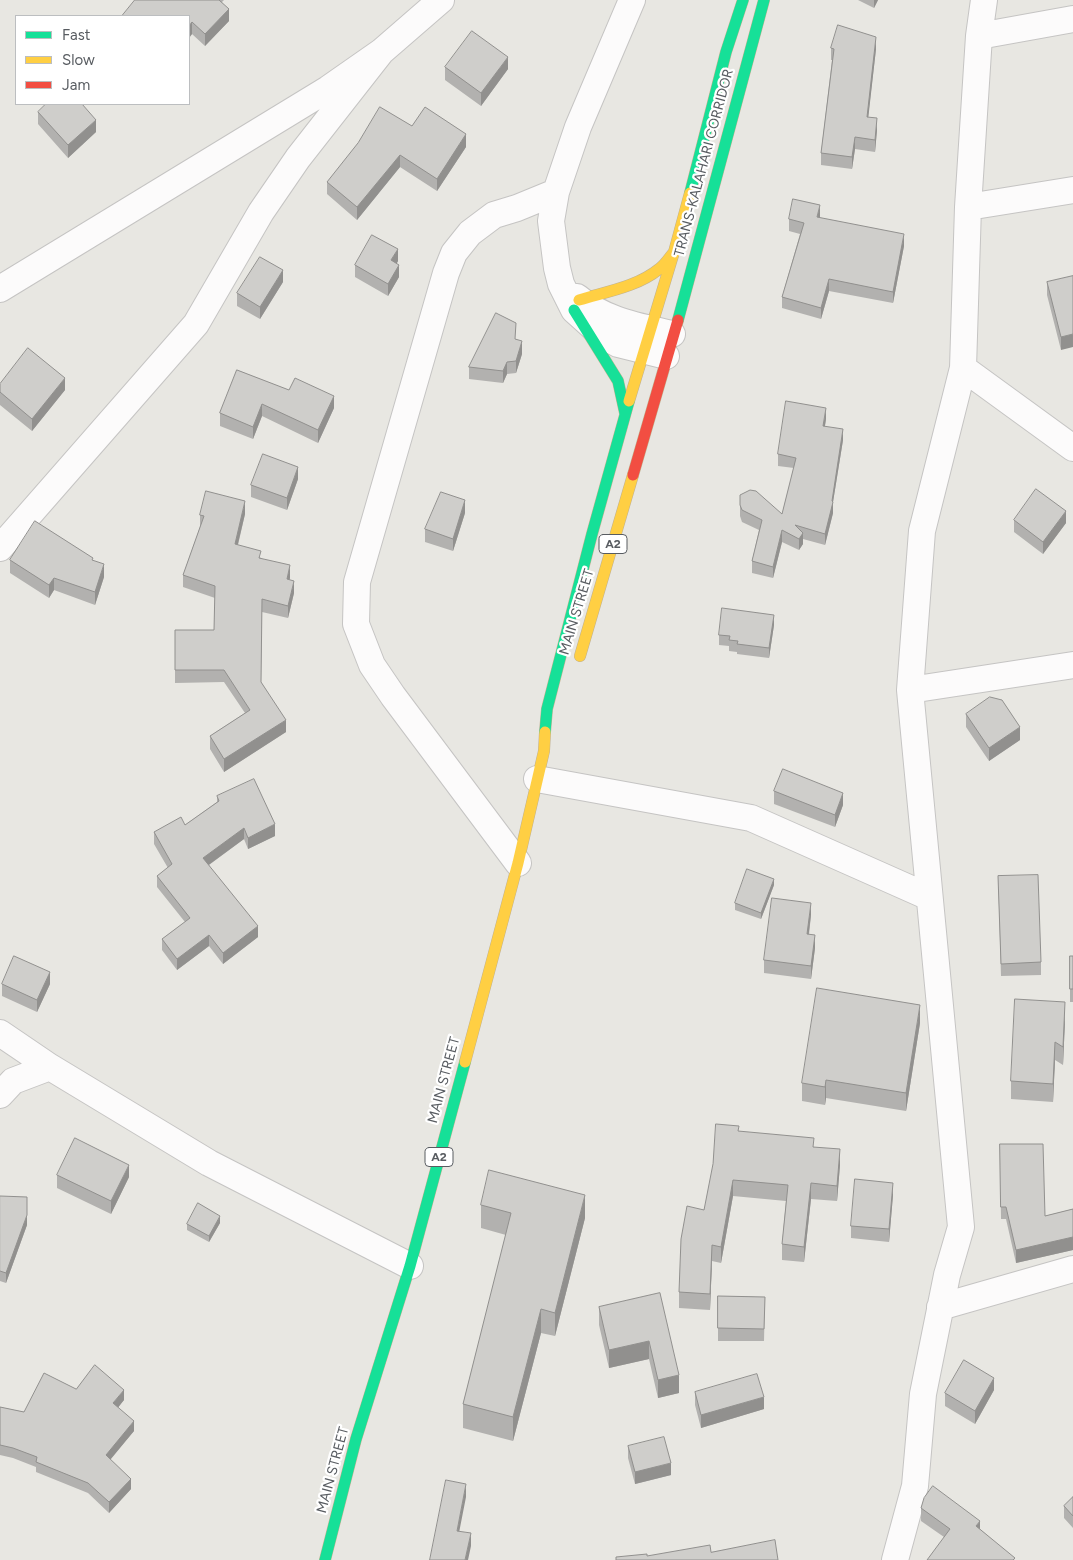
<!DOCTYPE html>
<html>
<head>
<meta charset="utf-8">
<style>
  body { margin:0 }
  #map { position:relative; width:1073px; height:1560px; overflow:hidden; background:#e8e7e2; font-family:Figtree,sans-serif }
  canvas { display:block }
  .legend { position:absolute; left:15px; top:15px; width:175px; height:90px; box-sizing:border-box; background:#fff; border:1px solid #bcbec0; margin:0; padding:6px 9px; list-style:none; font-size:15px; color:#585c61 }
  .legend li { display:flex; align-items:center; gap:10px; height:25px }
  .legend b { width:25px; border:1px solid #bcbec0 }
</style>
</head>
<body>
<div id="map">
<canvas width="1073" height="1560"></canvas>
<ul class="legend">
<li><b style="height:6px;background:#16e098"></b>Fast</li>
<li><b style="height:6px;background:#ffcf43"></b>Slow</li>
<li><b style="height:6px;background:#f24e42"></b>Jam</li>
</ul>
</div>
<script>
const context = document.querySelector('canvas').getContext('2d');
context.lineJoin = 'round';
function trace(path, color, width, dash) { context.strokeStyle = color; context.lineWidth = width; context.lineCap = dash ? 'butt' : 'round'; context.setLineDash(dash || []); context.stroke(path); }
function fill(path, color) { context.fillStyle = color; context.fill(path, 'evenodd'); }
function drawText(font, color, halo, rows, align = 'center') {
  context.font = font + ' Figtree,sans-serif'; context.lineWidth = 4.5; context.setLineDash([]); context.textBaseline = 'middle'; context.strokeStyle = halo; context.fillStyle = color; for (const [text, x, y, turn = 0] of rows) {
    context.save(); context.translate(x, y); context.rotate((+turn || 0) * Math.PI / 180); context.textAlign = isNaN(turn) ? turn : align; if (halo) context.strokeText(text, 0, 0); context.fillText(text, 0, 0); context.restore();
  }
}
const street = new Path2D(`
  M632 0 578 127 556 192 551 221 557 268 561 284 574 310 603 336 618 344 666 356
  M984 0 979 36 968 207 963 368 1073 448
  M979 36 1073 19
  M968 207 1073 190
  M0 289 328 89 381 52 441 0
  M577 297C605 321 638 326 672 334
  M0 548 196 324 261 212 298 158 381 52
  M910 690 1073 665
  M537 779 751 818 929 897
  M518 863 393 696 372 665 356 624 357 582 446 273 454 253 470 233 494 215 517 208 556 192
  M0 1033 50 1067 209 1163 410 1266
  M0 1095 13 1081 50 1067
  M940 1307 1073 1269
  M895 1560 915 1486 923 1394 947 1275 961 1227 910 690 922 531 963 368`);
const fast = new Path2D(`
  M690 193 726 52 743 0
  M574 310 618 381 625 413
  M678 320 764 0
  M545 732 547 709 592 534 629 401
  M325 1560 356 1439 410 1266 465 1062`);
const slow = new Path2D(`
  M579 300C605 292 637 287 659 269 665 265 669 258 674 252
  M629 401 674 252 690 193
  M580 656 633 475
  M465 1062 518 863 544 751 545 732`);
const jam = new Path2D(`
  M633 475 678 320`);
trace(street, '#c5c4c3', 28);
trace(fast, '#c0b190', 12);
trace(slow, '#c0b190', 12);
trace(jam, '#c0b190', 12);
trace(street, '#fcfbfb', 26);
trace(fast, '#16e098', 11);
trace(slow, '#ffcf43', 11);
trace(jam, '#f24e42', 11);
fill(new Path2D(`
  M135 0H224L222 2 229 21 205 46 192 34 189 38V16Z
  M858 0H878L874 8Z
  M831 48 876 49 868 117 877 130 875 152 855 149 852 169 821 165V153L832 60H831Z
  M445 67 508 69 481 106 445 80Z
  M38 112 96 132 68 158 38 124Z
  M412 126 466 147 437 191 400 167 357 220 327 194V182Z
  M820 218 904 246 893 303 829 291 821 319 782 308V297L800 234 789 231V219Z
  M398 261 397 263 399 277 388 296 355 277V265Z
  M1073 276 1061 350 1047 295V282Z
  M283 282 260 319 237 306V293Z
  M515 340 522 354 516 373 507 374 503 383 469 379V367Z
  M237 370 334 408 318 443 262 416 253 439 220 426V413Z
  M0 384 65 390 32 431 0 405Z
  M826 419 825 426 843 440 833 502V513L825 545 803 539V544L799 550 782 542 773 578 752 573V561L759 530 742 522 740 516V505L782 514 794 468 778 466V454Z
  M298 479 287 510 251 497V485Z
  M465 513 453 551 425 542V529Z
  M245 514 238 545 261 558 290 578 289 580 294 593 288 618 262 612 261 682 286 732 224 772 210 749V736L245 713 224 682 175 683V630H214L215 598 183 587V575L200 527V515Z
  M1014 520 1066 523 1043 554 1014 532Z
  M10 560 93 561 104 577 95 605 54 590 49 598 10 573Z
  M774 625 769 658 737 654V652L729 651V646L719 645V635Z
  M966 714 1020 740 989 761 966 727Z
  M774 791 843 805 835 827 774 804Z
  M217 796 275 836 248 849 244 839 209 865 258 937 223 964 209 946 177 970 162 950V939L185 922 157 887V876L168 868 154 844V832L185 825 217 802Z
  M998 876 1041 962V975L1001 976Z
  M774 885 761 919 735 910V903Z
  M811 915 809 935 815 948 811 979 764 973V960Z
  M1070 956H1073V1002H1070Z
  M2 984H50L37 1012 2 996Z
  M1065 1020 1063 1065 1055 1060 1053 1102 1011 1099V1081Z
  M920 1023 906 1111 826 1098 825 1105 802 1101V1083Z
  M739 1131 814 1147 840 1165 837 1201 811 1199 804 1262 782 1260V1244L786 1201 733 1196 721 1263 712 1261 710 1310 679 1308V1292L704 1210Z
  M1000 1144 1045 1216 1073 1209V1250L1016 1263 1006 1219H1001Z
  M57 1175 129 1177 111 1214 57 1188Z
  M893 1195 889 1242 851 1238V1226Z
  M0 1196 27 1225 6 1283 0 1281Z
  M481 1205 585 1218 555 1336 541 1333 513 1441 463 1428V1404L506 1235 481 1228Z
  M220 1223 209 1242 187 1230V1224Z
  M660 1293 679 1393 658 1398 649 1359 609 1368 599 1325V1307Z
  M718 1296 765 1297 764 1341H718Z
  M994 1390 975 1424 945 1406V1393Z
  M695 1392 764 1409 701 1428 695 1405Z
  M124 1400 118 1407 134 1431 110 1459 131 1489 109 1513 88 1493 36 1472V1467L13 1458 0 1455V1407L24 1412Z
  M628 1446 671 1475 635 1484 628 1458Z
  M1073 1497V1528L1064 1518V1506Z
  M921 1508 980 1529 1015 1560 944 1537 921 1521Z`), '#b2b1af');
fill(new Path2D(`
  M874 0H878L874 8Z
  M229 9V21L205 46V34Z
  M192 22V34L189 38V26Z
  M876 37V49L867 129V117Z
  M508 57V69L481 106V93Z
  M877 118V130L875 152V140Z
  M96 120V132L68 158V145Z
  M466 134V147L437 191V179Z
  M855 137V149L852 169V157Z
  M400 155V167L357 220V207Z
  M820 205V217L817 229V217Z
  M904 234V246L893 303V292Z
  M398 249V261L391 273V260Z
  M399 265V277L388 296V284Z
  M283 270V282L260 319V307Z
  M829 279V291L821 319V308Z
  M1073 334V347L1061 350V337Z
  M522 341V354L516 373V361Z
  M507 362V374L503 383V371Z
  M65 378V390L32 431V419Z
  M334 396V408L318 443V430Z
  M262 404V416L253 439V427Z
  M826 408V419L823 437V426Z
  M843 429V440L833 502V513L825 545V534L832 501Z
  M298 467V479L287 510V498Z
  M465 500V513L453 551V539Z
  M245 501V514L235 556V544Z
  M1066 511V523L1043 554V542Z
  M782 530V542L773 578V567Z
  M803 533V544L799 550V539Z
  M104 564V577L95 605V592Z
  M290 565V578L287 592V579Z
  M54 578V590L49 598V585Z
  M294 581V593L288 618V606Z
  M774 615V625L769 658V648Z
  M286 720V732L224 772V759Z
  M1020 727V740L989 761V748Z
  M843 793V805L835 827V815Z
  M275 824V836L248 849V838Z
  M244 828V839L203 869V858Z
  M774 879V885L761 919V913Z
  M811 903V915L807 947V934Z
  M258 926V937L223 964V953Z
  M209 935V946L177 970V959Z
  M815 935V948L811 979V966Z
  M50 972V984L37 1012V1000Z
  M1065 1002V1020L1063 1065V1047Z
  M920 1005V1023L906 1111V1093Z
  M1055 1042V1060L1053 1102V1084Z
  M826 1080V1098L825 1105V1087Z
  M840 1149V1165L837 1201V1186Z
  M129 1165V1177L111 1214V1201Z
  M733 1180V1196L721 1263V1247Z
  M811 1183V1199L804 1262V1247Z
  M893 1183V1195L889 1242V1229Z
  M585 1195V1218L555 1336V1313Z
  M27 1215V1225L6 1283V1273Z
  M220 1216V1223L209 1242V1236Z
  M1073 1237V1250L1016 1263V1250Z
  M712 1245V1261L710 1310V1294Z
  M541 1309V1333L513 1441V1417Z
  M649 1341V1359L609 1368V1350Z
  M679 1375V1393L658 1398V1380Z
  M994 1378V1390L975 1424V1411Z
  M124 1390V1400L113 1414V1403Z
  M764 1397V1409L701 1428V1415Z
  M134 1421V1431L106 1465V1455Z
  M671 1463V1475L635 1484V1472Z
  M131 1479V1489L109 1513V1502Z
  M466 1484V1497L457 1543V1531Z
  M980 1521V1534L976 1526Z
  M471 1533V1546L468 1560H465Z`), '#91908e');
const building = new Path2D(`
  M135 0H219L229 9 205 34 192 22 189 26V16H122Z
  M838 25 876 37 867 117 877 118 875 140 855 137 852 157 821 153 834 49 831 48Z
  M472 31 508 57 481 93 445 67Z
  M46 104H82L96 120 68 145 38 112Z
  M380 107 412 126 425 107 466 134 437 179 400 155 357 207 327 182 358 143Z
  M793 199 820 205 817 217 904 234 893 292 829 279 821 308 782 297 804 223 789 219Z
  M372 235 398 249 391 260 399 265 388 284 355 265Z
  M260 257 283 270 260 307 237 293Z
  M1073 276V334L1061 337 1047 282Z
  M496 313 516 323 515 339 522 341 516 361 507 362 503 371 469 367Z
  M28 348 65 378 32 419 0 392V384Z
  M237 370 289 390 295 378 334 396 318 430 262 404 253 427 220 413Z
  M786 401 826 408 823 426 843 429 832 501 833 502 825 534 795 525 803 533 799 539 782 530 773 567 752 561 762 520 742 510 740 505V495L750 490 756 491 782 514 796 458 778 454Z
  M263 454 298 467 287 498 251 485Z
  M1036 489 1066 511 1043 542 1014 520Z
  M206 491 245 501 235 544 261 551 259 558 290 565 287 579 294 581 288 606 262 599 261 682 286 720 224 759 210 736 250 710 224 670H175V630H214L215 586 183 575 204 516 200 515Z
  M441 492 465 500 453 539 425 529Z
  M35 521 93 558 92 560 104 564 95 592 54 578 49 585 10 560Z
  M722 608 774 615 769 648 737 644 738 641 729 640 730 636 719 635Z
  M990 697 1002 700 1020 727 989 748 966 714Z
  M783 769 843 793 835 815 774 791Z
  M254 779 275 824 248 838 244 828 203 858 258 926 223 953 209 935 177 959 162 939 190 918 157 876 172 864 154 832 181 817 185 825 219 801 217 796Z
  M747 869 774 879 761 913 735 903Z
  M1038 875 1041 962 1001 964 998 876Z
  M772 898 811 903 807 934 815 935 811 966 764 960Z
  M14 956 50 972 37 1000 2 984Z
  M1070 956H1073V989H1070Z
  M817 988 920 1005 906 1093 826 1080 825 1087 802 1083Z
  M1015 999 1065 1002 1063 1047 1055 1042 1053 1084 1011 1081Z
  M716 1124 739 1126 738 1131 814 1138 813 1147 840 1149 837 1186 811 1183 804 1247 782 1244 788 1185 733 1180 721 1247 712 1245 710 1294 679 1292 681 1239 687 1206 704 1210 713 1164Z
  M75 1138 129 1165 111 1201 57 1175Z
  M1000 1144H1043L1045 1216 1073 1209V1237L1016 1250 1006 1207H1001Z
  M489 1170 585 1195 555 1313 541 1309 513 1417 463 1404 511 1213 481 1205Z
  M855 1179 893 1183 889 1229 851 1226Z
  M0 1196 27 1197V1215L6 1273 0 1271Z
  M198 1203 220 1216 209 1236 187 1224Z
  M660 1293 679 1375 658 1380 649 1341 609 1350 599 1307Z
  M718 1296 765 1297 764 1329 718 1328Z
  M964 1360 994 1378 975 1411 945 1393Z
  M95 1365 124 1390 113 1403 134 1421 106 1455 131 1479 109 1502 88 1483 36 1462 37 1457 13 1448 0 1445V1407L24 1412 44 1373 76 1389Z
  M757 1374 764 1397 701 1415 695 1392Z
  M664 1437 671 1463 635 1472 628 1446Z
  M446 1480 466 1484 457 1531 471 1533 465 1560H430Z
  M933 1486 980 1521 976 1526 1015 1558 1013 1560H927L950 1529 921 1508 924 1498Z
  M1073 1497V1516L1064 1506Z
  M775 1540 778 1560H616V1557L647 1554V1556L710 1545 711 1552Z`);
fill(building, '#cfcecb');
trace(building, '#91908e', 1);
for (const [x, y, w] of [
  [613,544,28],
  [439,1157,28]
]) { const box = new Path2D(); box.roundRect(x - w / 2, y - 9.5, w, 19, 4); context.fillStyle = '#fff'; context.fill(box); trace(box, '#585c61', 1); }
drawText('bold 12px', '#585c61', null, [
  ["A2",613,544],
  ["A2",439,1157]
]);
drawText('14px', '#585c61', '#fff', [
  ["TRANS-KALAHARI CORRIDOR",704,163,-75],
  ["MAIN STREET",577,612,-73],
  ["MAIN STREET",444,1080,-75],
  ["MAIN STREET",333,1470,-75]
]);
</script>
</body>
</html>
